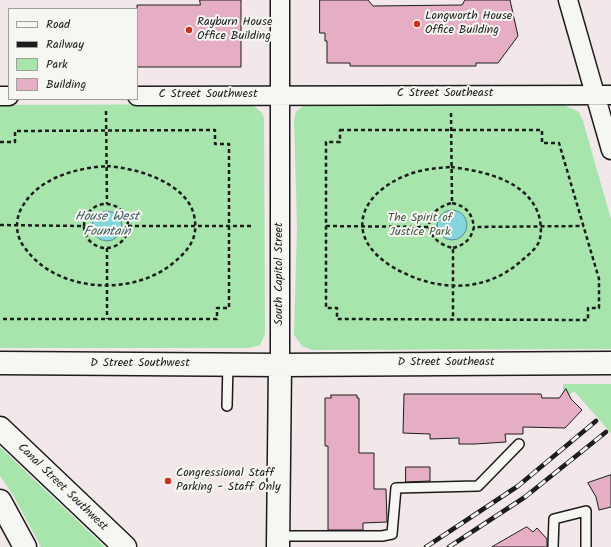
<!DOCTYPE html>
<html>
<head>
<meta charset="utf-8">
<style>
  body { margin:0 }
  #map { position:relative; width:611px; height:547px; overflow:hidden; background:#f3e8e9; font-family:Kalam,sans-serif }
  canvas { display:block }
  .legend { position:absolute; left:8px; top:8px; width:130px; height:92px; box-sizing:border-box; background:#f6f6f2; border:1px solid #9f9f9c; margin:0; padding:5px 7px; list-style:none; font-size:12px; color:#1c1c1c }
  .legend li { display:flex; align-items:center; gap:8px; height:20px }
  .legend b { width:20px; border:1px solid #9f9f9c }
</style>
</head>
<body>
<div id="map">
<canvas width="611" height="547"></canvas>
<ul class="legend">
<li><b style="height:5px;background:#f6f6f2"></b>Road</li>
<li><b style="height:5px;background:#1c1c1c"></b>Railway</li>
<li><b style="height:11px;background:#a7e5ad"></b>Park</li>
<li><b style="height:11px;background:#e6aec4"></b>Building</li>
</ul>
</div>
<script>
const context = document.querySelector('canvas').getContext('2d');
context.lineJoin = 'round';
function fill(path, color) { context.fillStyle = color; context.fill(path, 'evenodd'); }
function trace(path, color, width, dash) { context.strokeStyle = color; context.lineWidth = width; context.lineCap = dash ? 'butt' : 'round'; context.setLineDash(dash || []); context.stroke(path); }
function drawText(font, color, halo, rows, align = 'center') {
  context.font = font + ' Kalam,sans-serif'; context.lineWidth = 4; context.setLineDash([]); context.textBaseline = 'middle'; context.strokeStyle = halo; context.fillStyle = color; for (const [text, x, y, turn = 0] of rows) {
    context.save(); context.translate(x, y); context.rotate((+turn || 0) * Math.PI / 180); context.textAlign = isNaN(turn) ? turn : align; if (halo) context.strokeText(text, 0, 0); context.fillText(text, 0, 0); context.restore();
  }
}
fill(new Path2D(`
  M252 104 262 113 264 118 265 334 260 345 249 348H0V105Z
  M305 104 564 105 579 112 583 121 611 219V349L312 350 302 346 294 335 297 226 294 120 296 112Z
  M563 384H611V433L574 391 569 395 563 394Z
  M0 447 105 547H41L13 495 0 476Z`), '#a7e5ad');
const water = new Path2D(`
  M437 225a15 15 0 1 1 30 0a15 15 0 1 1-30 0Z
  M92 226a15 15 0 1 1 30 0a15 15 0 1 1-30 0Z`);
fill(water, '#84d5dc');
trace(water, '#5a8b8f', 1);
const building = new Path2D(`
  M200 0H241V67H137V5H200Z
  M320 0H368L373 6 462 5 465 0H510L518 36 498 63H476V66H350V63H327V41H325V33H320Z
  M566 389 571 399 582 410 565 428 523 427V434H505L506 442 475 444H459V438L430 439V434L403 433 404 394H541L542 398H559Z
  M331 395H357V398H359V453H374V489H386L387 522 363 523V530H328V446H325V398H331Z
  M406 467H430V481L406 482Z
  M611 475V507L599 510 596 497 588 483Z
  M527 527 533 532 537 528 547 539V547H492Z`);
fill(building, '#e6aec4');
trace(building, '#1c1c1c', 1);
const service = new Path2D(`
  M227 406 228 364
  M278 536H382L392 534 396 488 478 486 519 444
  M553 547 554 519 586 511V547`);
const minor = new Path2D(`
  M280 0V365
  M568 0 611 150
  M0 96H9
  M137 96 611 95`);
const tertiary = new Path2D(`
  M0 363 280 365 611 363
  M278 547 280 365`);
const primary = new Path2D(`
  M0 428 125 547
  M0 501 25 547`);
trace(service, '#1c1c1c', 12);
trace(minor, '#1c1c1c', 21);
trace(tertiary, '#1c1c1c', 25);
trace(primary, '#1c1c1c', 25);
trace(new Path2D(`
  M106 111 107 204
  M451 113 452 203C421 210 422 241 453 248V320
  M340 130H542V143H559L599 279V308H588V320L337 319V308H326V142H340Z
  M0 142H15V131L215 130V144H229V308H217V319H0
  M107 166C136 168 186 182 194 215 199 238 189 250 172 264 131 297 56 292 25 248 16 237 15 223 20 211 35 179 74 168 107 166Z
  M451 167C483 171 528 180 539 216 541 225 542 233 539 242 535 250 527 256 520 262 482 295 432 291 391 266 341 234 362 191 410 174 423 169 437 168 451 167Z
  M452 203C466 206 472 213 474 227
  M84 226a22 22 0 1 1 44 0a22 22 0 1 1-44 0Z
  M0 225 84 226
  M128 226H251
  M326 226 429 227
  M107 248V319
  M453 248C465 245 471 239 474 227L584 226`), '#1c1c1c', 2.5, [4, 3]);
trace(service, '#f6f6f2', 9);
trace(minor, '#f6f6f2', 18);
trace(tertiary, '#f6f6f2', 22);
trace(primary, '#f6f6f2', 22);
const rail = new Path2D(`
  M426 547 518 486 596 421
  M449 547 525 497 606 432`);
trace(rail, '#1c1c1c', 4.5);
trace(rail, '#f6f6f2', 3, [9]);
for (const [x, y, r, color] of [
  [417,24,4,"#c8321e"],
  [189,30,4,"#c8321e"],
  [168,481,4,"#c8321e"]
]) { const dot = new Path2D(); dot.arc(x, y, r, 0, 2 * Math.PI); context.fillStyle = color; context.fill(dot); trace(dot, '#f6f6f2', 1.5); }
drawText('12px', '#1c1c1c', '#f6f6f2', [
  ["Longworth House",425,17],
  ["Office Building",425,31],
  ["Rayburn House",197,23],
  ["Office Building",197,37],
  ["Congressional Staff",176,474],
  ["Parking - Staff Only",176,488]
], 'left');
drawText('12px', '#1c1c1c', '#f6f6f2', [
  ["C Street Southeast",445,94],
  ["C Street Southwest",208,95],
  ["South Capitol Street",280,274,-90],
  ["D Street Southeast",446,363],
  ["D Street Southwest",140,364],
  ["Canal Street Southwest",62,488,44]
]);
drawText('12px', '#465848', '#f6f6f2', [
  ["The Spirit of",420,219],
  ["Justice Park",420,233]
]);
drawText('italic 13px', '#405d5f', '#f6f6f2', [
  ["House West",107,218],
  ["Fountain",107,233]
]);
</script>
</body>
</html>
